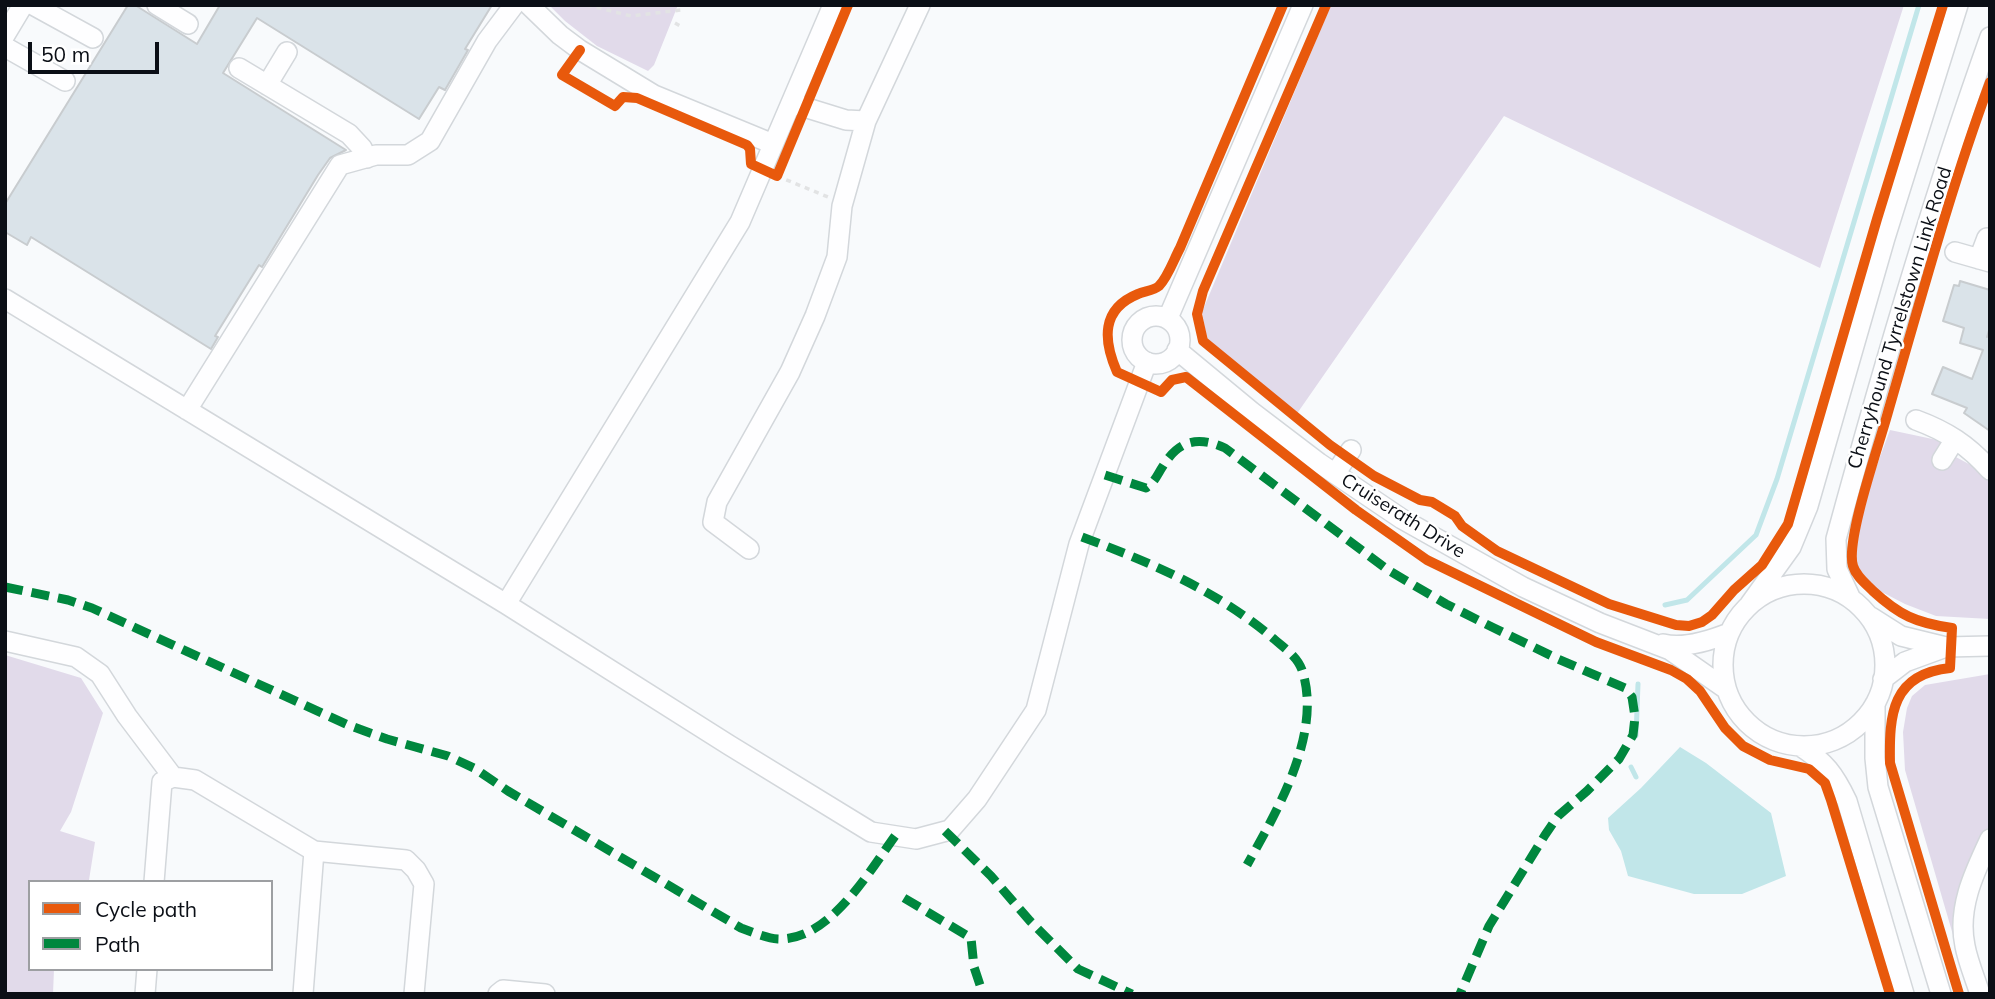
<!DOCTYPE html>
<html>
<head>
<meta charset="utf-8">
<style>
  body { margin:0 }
  #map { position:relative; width:1995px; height:999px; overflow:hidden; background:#f8fafc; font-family:Mulish,sans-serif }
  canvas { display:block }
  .frame { position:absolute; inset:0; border:7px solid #0b0f16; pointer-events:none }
  .legend { position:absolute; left:28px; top:880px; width:245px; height:91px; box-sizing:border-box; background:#fff; border:2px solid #9d9fa2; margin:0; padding:9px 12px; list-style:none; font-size:21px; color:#0b0f16 }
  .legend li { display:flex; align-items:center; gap:14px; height:35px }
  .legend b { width:35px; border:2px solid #9d9fa2 }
  .scale { position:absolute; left:28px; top:42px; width:131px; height:32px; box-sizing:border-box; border:4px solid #0b0f16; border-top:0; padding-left:9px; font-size:21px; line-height:24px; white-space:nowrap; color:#0b0f16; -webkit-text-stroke:5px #fff; paint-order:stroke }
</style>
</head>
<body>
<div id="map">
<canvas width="1995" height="999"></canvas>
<div class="frame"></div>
<ul class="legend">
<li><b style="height:9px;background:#e8590c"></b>Cycle path</li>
<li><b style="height:9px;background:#00873e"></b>Path</li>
</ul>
<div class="scale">50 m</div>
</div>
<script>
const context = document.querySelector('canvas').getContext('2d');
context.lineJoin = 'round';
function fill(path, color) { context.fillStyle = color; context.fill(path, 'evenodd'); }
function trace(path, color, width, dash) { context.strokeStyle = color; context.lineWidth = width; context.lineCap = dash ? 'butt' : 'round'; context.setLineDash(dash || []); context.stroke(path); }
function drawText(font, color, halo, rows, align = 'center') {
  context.font = font + ' Mulish,sans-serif'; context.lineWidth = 5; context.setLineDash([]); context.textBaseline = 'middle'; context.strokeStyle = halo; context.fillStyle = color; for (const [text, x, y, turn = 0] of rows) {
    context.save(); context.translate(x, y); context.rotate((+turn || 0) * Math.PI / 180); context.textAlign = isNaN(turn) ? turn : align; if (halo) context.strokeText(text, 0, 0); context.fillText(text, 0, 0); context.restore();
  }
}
fill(new Path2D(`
  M549 5H678L654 65 648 71 597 46 565 21Z
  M1331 5H1904L1820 268 1504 116 1296 415 1209 350 1202 312Z
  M1890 430 1942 441 1954 456 1980 470 1990 479V619L1936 616 1905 604 1878 590 1856 566 1854 543 1861 508Z
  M5 655 81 678 103 713 71 812 60 831 95 842 89 880 30 882V969H54L53 994H5Z
  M1990 674V825L1970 857 1953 935 1905 770 1903 732 1907 708 1912 696 1925 685Z`), '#e1daea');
fill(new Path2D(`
  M1680 747 1706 763 1771 813 1786 876 1742 894H1694L1628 876 1621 851 1609 830 1608 818 1641 788Z`), '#c1e6e9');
trace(new Path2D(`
  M1665 605 1687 600 1756 535 1777 479 1919 5
  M1636 736 1638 684
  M1631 767 1636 777`), '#c1e6e9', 5);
const building = new Path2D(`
  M128 5H135L197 44 220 5H492L465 49 468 50 445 90 439 87 419 119 257 18 223 73 346 150 330 158 318 175 262 267 259 265 215 336 218 337 211 349 31 237 27 245 5 232V204Z
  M1960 281 1990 290V327L1987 337 1990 335V431L1964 413 1967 408 1932 394 1943 367 1972 379 1983 350 1960 343 1964 328 1943 321 1954 285 1959 286Z`);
fill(building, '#dae3e9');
trace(building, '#c8cccf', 2);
const minor = new Path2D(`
  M33 5 93 38
  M157 5 188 24
  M529 5 560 35 580 50 654 95 773 144
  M5 35 23 5
  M5 47 65 81
  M239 68 349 134 362 148 367 158
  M267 85 287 52
  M791 103 846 120 866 121
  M1955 252 1990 262
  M1979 259 1987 238
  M5 299 506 604 729 745 871 832 916 839 950 830 977 799 1036 710 1079 544 1147 362
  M1132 340a24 24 0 1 1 48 0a24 24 0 1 1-48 0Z
  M1168 318 1303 5
  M1177 350 1252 412 1319 463 1402 519 1523 587 1600 623 1670 650 1726 689
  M187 410 340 165 376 155H408L430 141 487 41 514 5
  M1916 420C1946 431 1968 445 1990 470
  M1942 460 1955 439
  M1335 474 1351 450
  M749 549 713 522 717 502 790 372 815 316 837 257 842 206 866 121 920 5
  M1723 665a81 81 0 1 1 162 0a81 81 0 1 1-162 0Z
  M1851 599 1837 569 1836 539C1882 370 1931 202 1990 37
  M506 604 740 222 833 5
  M1750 604 1791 547 1808 506 1885 238 1958 5
  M1871 617 1901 636 1946 647
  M5 641 76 657 100 674 127 716 173 777
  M1663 644C1684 649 1709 641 1729 633
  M1883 679 1905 662 1946 647 1990 646
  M1875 704V758L1878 787 1941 994
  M1800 746C1825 762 1834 774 1847 801L1904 994
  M154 882 162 782 173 777 195 780 314 851 406 860 416 870 424 884 414 994
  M145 994 147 969
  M303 994 314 851
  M498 994 503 990 545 994
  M1980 994C1975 978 1968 962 1965 946 1957 908 1974 873 1990 839`);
trace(minor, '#d3d7db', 22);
trace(new Path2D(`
  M587 5 631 16 681 10
  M675 23 682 27
  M777 176 828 197`), '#e2e3e4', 3.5, [5, 5]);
trace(minor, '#fefeff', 19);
trace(new Path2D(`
  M1105 475 1146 488C1155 482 1157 475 1163 466 1179 440 1198 436 1225 448L1388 570 1446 604 1494 628 1558 659 1625 688 1632 697 1635 717 1633 735 1619 759 1587 791 1558 816 1545 835 1489 926 1460 994
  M1082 537C1152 563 1216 590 1274 639 1284 648 1297 656 1302 670 1323 733 1277 811 1247 865
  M5 587 68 600 92 608 348 725 387 739 448 756 474 768 508 791 741 928C752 932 766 938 778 939 829 941 869 872 895 836
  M945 831 991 876 1030 921 1078 969 1132 994
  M904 898 971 938 974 967 983 994`), '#00873e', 9, [18, 9]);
trace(new Path2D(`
  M1283 5 1180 248C1174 259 1168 277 1159 286 1153 291 1144 291 1138 294 1101 309 1103 340 1117 372L1161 392 1172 380 1186 377 1356 510 1427 560 1596 642 1671 670 1687 679 1700 691 1725 728 1743 746 1770 760 1809 769 1825 783 1831 800 1890 994
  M1326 5 1203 291 1197 314 1203 341 1330 445 1374 476 1420 500 1432 502 1455 516 1462 526 1497 551 1609 604 1676 625 1689 626 1702 622 1712 615 1734 590 1762 565 1788 524 1877 219 1943 5
  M580 50 562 75 615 106 623 97 637 98 747 145 750 149 751 164 777 176 848 5
  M1959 994 1890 763C1889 714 1892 674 1950 668L1952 628C1916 623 1899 615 1873 591 1865 583 1856 576 1853 566 1845 541 1880 442 1888 412 1920 302 1950 190 1990 82`), '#e8590c', 10);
drawText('19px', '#0b0f16', '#fff', [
  ["Cherryhound Tyrrelstown Link Road",1900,318,-73],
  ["Cruiserath Drive",1403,516,32]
]);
</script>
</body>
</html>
